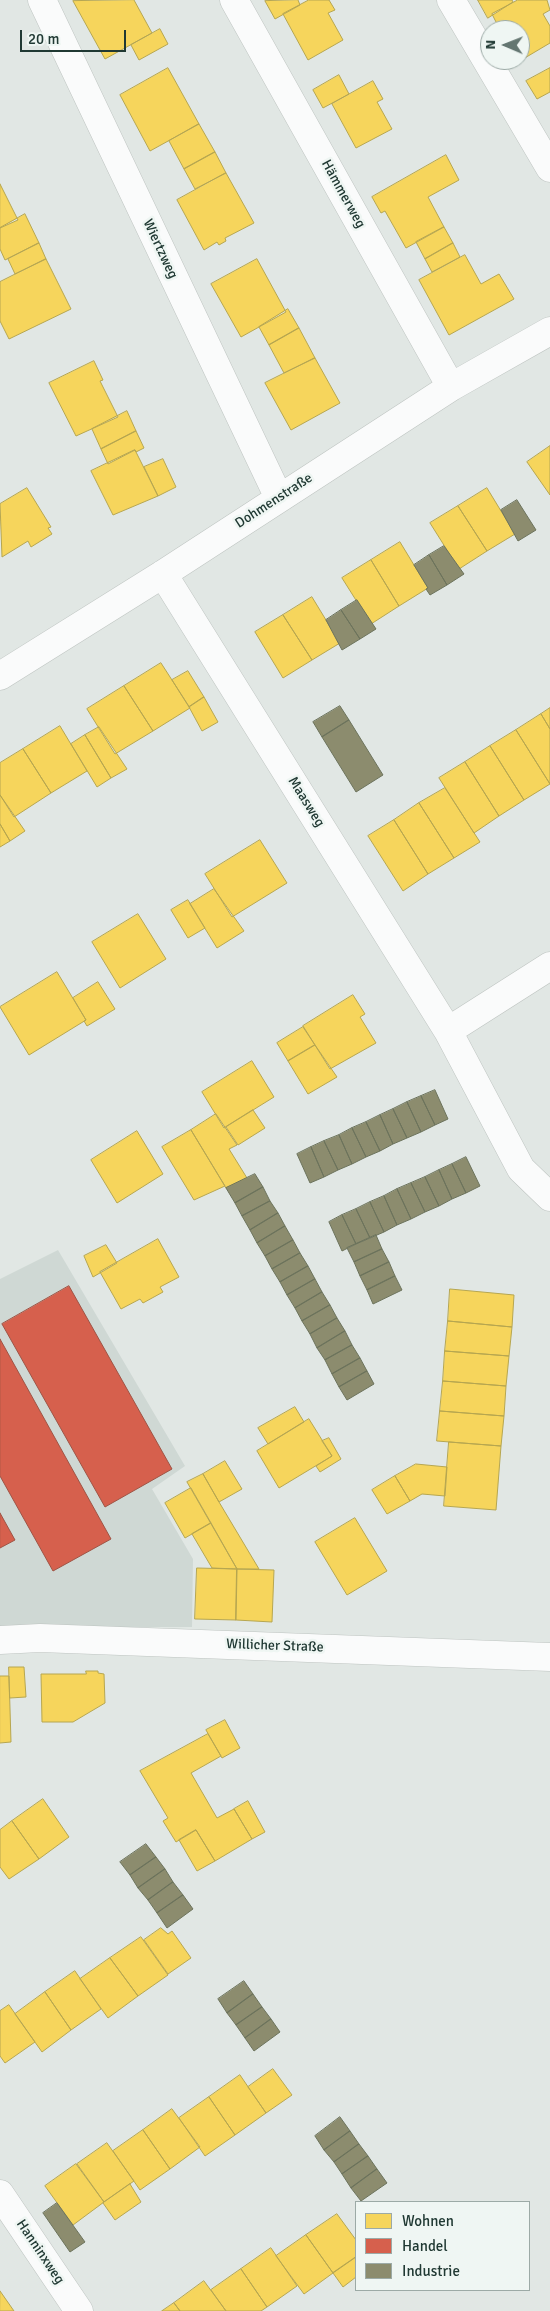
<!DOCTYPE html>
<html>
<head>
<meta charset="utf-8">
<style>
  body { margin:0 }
  #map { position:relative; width:550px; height:2311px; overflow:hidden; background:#e1e7e4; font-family:Signika,sans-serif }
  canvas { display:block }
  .legend { position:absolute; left:355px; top:2201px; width:175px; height:90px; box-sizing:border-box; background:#eff6f3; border:1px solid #9caaa6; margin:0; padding:6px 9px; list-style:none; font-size:15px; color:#203933 }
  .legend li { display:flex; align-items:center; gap:10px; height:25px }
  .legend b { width:25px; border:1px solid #9caaa6 }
  .north { position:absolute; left:480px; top:20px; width:50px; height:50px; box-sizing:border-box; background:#eff6f3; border:1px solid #9caaa6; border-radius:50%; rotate:271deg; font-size:14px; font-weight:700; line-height:20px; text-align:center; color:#203933 }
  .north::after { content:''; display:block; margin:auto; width:18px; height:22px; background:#647671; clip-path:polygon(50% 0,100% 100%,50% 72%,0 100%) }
  .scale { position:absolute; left:20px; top:30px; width:106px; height:22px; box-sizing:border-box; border:2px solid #203933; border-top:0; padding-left:6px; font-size:15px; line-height:18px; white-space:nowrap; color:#203933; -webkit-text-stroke:4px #eff6f3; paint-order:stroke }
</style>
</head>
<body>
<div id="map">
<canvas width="550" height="2311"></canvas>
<ul class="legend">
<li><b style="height:14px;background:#f6d55c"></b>Wohnen</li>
<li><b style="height:14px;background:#d6604d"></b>Handel</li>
<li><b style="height:14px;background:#8c8c6e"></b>Industrie</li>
</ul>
<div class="north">N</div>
<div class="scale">20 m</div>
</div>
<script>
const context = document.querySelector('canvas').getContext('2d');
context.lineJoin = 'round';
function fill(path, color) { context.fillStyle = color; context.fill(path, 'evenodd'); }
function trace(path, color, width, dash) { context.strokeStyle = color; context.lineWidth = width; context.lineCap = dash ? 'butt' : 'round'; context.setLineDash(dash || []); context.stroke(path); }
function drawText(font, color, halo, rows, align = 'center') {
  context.font = font + ' Signika,sans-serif'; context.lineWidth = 5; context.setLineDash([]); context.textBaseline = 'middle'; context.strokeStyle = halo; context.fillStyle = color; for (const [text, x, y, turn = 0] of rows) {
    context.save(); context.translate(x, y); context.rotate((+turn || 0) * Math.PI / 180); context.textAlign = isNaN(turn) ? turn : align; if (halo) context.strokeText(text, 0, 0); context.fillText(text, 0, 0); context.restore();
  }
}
fill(new Path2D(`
  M58 1250 185 1466 152 1489 193 1559 192 1627H0V1279Z`), '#cfd8d4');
const homes = new Path2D(`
  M134 0 152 33 105 59 73 1Z
  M298 0 300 5 275 19 265 1Z
  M309 0H329L335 10 328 13 343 40 308 60 283 14Z
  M478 0H512L513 2 488 18Z
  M518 0H547L550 10 543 14 550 26V43L518 62 517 60H520V30H500L492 14Z
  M160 29 168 44 139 60 131 45Z
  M168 68 199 124 150 151 120 95Z
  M550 68V92L537 99 526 81Z
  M339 75 349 94 323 108 313 90Z
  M373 81 383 99 377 102 392 129 356 148 332 104Z
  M199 124 215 152 184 169 169 141Z
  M215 152 226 173 195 189 184 169Z
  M446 155 459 180 428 197 444 227 406 248 385 211 381 213 372 197Z
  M226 173 254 223 225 238 226 241 219 245 217 242 204 250 177 200Z
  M0 184 18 220 0 228Z
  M25 214 39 243 5 260 0 249V228Z
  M444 227 453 243 425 259 416 242Z
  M39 243 46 259 15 274 8 259Z
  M453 243 460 257 432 272 425 259Z
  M465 255 481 284 499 274 514 299 449 335 419 280Z
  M46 259 71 309 9 339 0 321V282Z
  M257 259 286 312 241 337 211 284Z
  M288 309 299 328 269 345 259 327Z
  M299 328 315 358 284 373 269 345Z
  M315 358 340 403 291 430 265 383Z
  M94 361 103 380 100 381 118 417 76 436 49 383Z
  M127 411 136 431 101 449 92 429Z
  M136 431 144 448 136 452 135 450 108 464 101 449Z
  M550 446V495L527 462Z
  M135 450 158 496 113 515 91 471Z
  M163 459 176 487 158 496 144 467Z
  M27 488 51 527 48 528 52 534 31 547 28 541 2 557 0 504Z
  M487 488 515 534 487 551 458 506Z
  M458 506 487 551 459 569 430 523Z
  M400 542 428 588 399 606 371 560Z
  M371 560 399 606 371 624 342 578Z
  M312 597 340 643 312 660 283 615Z
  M283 615 312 660 283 678 255 632Z
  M161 663 190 708 153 731 124 686Z
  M188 671 204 697 189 707 172 680Z
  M124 686 153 731 115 754 87 709Z
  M204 697 218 722 202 731 189 707Z
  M550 708V729L541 714Z
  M541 714 550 729V784L516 730Z
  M60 726 87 771 51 793 23 749Z
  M99 727 127 769 111 778 85 735Z
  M516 730 550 784 524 800 490 746Z
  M85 735 111 778 97 787 71 744Z
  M490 746 524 800 499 816 465 762Z
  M23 749 51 793 14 817 0 795V763Z
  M465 762 499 816 474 833 439 778Z
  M445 788 480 842 454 858 419 803Z
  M0 795 25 831 10 841 0 824Z
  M419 803 454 858 428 874 394 820Z
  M394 820 428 874 403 891 368 836Z
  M0 824 10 841 0 847Z
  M260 840 287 883 232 917 205 874Z
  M214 889 244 931 217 948 190 904Z
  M188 900 205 928 188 938 171 910Z
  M138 914 166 959 120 988 92 942Z
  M57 972 86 1020 29 1055 0 1007Z
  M98 982 115 1009 87 1026 84 1021 86 1020 73 998Z
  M353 995 365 1014 360 1017 376 1043 330 1069 303 1026Z
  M303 1027 315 1045 288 1061 277 1043Z
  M315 1045 337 1077 308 1094 288 1061Z
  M252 1061 274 1097 224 1128 202 1092Z
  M253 1110 265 1128 238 1145 226 1127Z
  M216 1114 237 1145 229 1149 247 1178 226 1188 191 1130Z
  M191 1130 225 1186 194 1200 162 1147Z
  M137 1131 163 1174 117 1203 91 1160Z
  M158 1239 179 1277 160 1287 163 1292 143 1303 140 1299 121 1309 100 1272Z
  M106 1245 117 1263 93 1277 84 1256Z
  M450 1289 514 1295 512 1327 448 1321Z
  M448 1321 512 1327 509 1356 445 1351Z
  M445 1351 509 1356 506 1386 443 1381Z
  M443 1381 506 1386 504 1416 440 1411Z
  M295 1407 304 1422 268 1444 258 1428Z
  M440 1411 504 1416 501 1446 437 1441Z
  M309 1419 332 1456 279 1488 257 1451Z
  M329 1438 341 1459 320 1472 316 1466 332 1456 322 1441Z
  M449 1442 501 1446 496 1510 444 1506Z
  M225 1461 242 1489 219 1502 203 1474Z
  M416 1464 447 1467 445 1496 422 1494 410 1501 395 1476Z
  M203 1474 219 1502 259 1569H237L187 1482Z
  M395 1476 410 1501 387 1514 372 1490Z
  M191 1488 211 1523 185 1538 165 1503Z
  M355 1518 387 1571 347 1595 315 1542Z
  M211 1523 237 1569 212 1568 192 1534Z
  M197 1568 237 1569 236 1620 195 1619Z
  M237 1569 274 1570 272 1622 236 1620Z
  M9 1667H24L26 1697 10 1698Z
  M86 1671H98V1673L104 1674 105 1703 73 1722H42L41 1674H86Z
  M0 1676H9L11 1742 0 1743Z
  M225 1720 240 1748 222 1758 206 1730Z
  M208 1734 221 1756 191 1773 217 1818 234 1809 252 1839 215 1861 196 1830 176 1842 163 1821 168 1818 140 1771Z
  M43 1799 69 1837 39 1859 12 1821Z
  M248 1801 265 1832 252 1839 234 1809Z
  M12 1821 39 1859 9 1879 0 1867V1830Z
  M196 1830 215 1861 197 1871 179 1840Z
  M161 1928 168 1934 172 1931 191 1958 168 1974 144 1940Z
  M141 1937 168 1975 138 1996 110 1958Z
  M110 1958 138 1996 108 2018 80 1979Z
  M75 1971 101 2009 71 2030 45 1992Z
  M45 1992 71 2030 42 2052 15 2014Z
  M9 2005 35 2042 5 2063 0 2056V2011Z
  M273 2069 292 2095 266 2113 248 2087Z
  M240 2075 266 2113 235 2135 209 2097Z
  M209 2097 235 2135 205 2156 179 2118Z
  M172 2109 200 2147 170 2169 143 2130Z
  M143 2130 170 2169 140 2190 113 2151Z
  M107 2143 134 2181 104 2202 77 2164Z
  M76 2164 104 2202 73 2225 45 2186Z
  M130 2184 141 2202 115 2220 103 2203Z
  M337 2214 356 2240V2257L333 2273 306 2235Z
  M306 2235 333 2273 304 2294 276 2256Z
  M271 2248 297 2286 267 2307 241 2269Z
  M356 2257V2277L343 2287 333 2273Z
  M241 2269 267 2307 261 2311H226L211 2290Z
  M204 2281 226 2311H180L174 2303Z
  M0 2291 14 2311H0Z
  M174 2303 180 2311H162Z`);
fill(homes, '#f6d55c');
trace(homes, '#b6a650', 1);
const shops = new Path2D(`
  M69 1286 172 1469 105 1507 2 1324Z
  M0 1339 111 1539 53 1571 0 1476Z
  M0 1513 15 1540 0 1548Z`);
fill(shops, '#d6604d');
trace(shops, '#9f5445', 1);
const industry = new Path2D(`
  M517 500 536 530 518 541 501 510Z
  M444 546 464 574 447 585 429 555Z
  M429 555 447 585 430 595 426 589 428 588 414 565Z
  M357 600 376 629 360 639 341 610Z
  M341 610 360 639 342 650 326 620Z
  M340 706 349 720 322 737 313 722Z
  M349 720 383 775 356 792 322 737Z
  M435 1090 448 1119 435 1125 421 1096Z
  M421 1096 435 1125 421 1132 407 1102Z
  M407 1102 421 1132 407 1138 393 1109Z
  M393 1109 407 1138 393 1144 380 1115Z
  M380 1115 393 1144 380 1151 366 1122Z
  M366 1122 380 1151 366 1157 352 1128Z
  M352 1128 366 1157 352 1164 339 1135Z
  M339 1135 352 1164 338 1170 324 1141Z
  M324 1141 338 1170 324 1177 311 1147Z
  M311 1147 324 1177 310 1183 297 1154Z
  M466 1157 480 1186 466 1193 452 1164Z
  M452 1164 466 1193 452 1199 439 1170Z
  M439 1170 452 1199 439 1206 425 1177Z
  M255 1174 263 1187 235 1203 226 1188Z
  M425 1177 439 1206 425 1212 411 1183Z
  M411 1183 425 1212 411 1219 397 1189Z
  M263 1187 270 1201 242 1216 235 1203Z
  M397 1189 411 1219 397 1225 384 1196Z
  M384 1196 397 1225 384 1232 370 1202Z
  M270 1201 278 1213 250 1230 242 1216Z
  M370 1202 384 1232 370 1238 356 1209Z
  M356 1209 370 1238 356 1244 342 1215Z
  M278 1213 285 1226 257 1243 250 1230Z
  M342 1215 356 1244 342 1251 329 1222Z
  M285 1226 293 1240 265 1256 257 1243Z
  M376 1235 382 1249 354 1262 347 1248Z
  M293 1240 300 1253 272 1269 265 1256Z
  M382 1249 389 1262 360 1276 354 1262Z
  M300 1253 308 1266 280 1282 272 1269Z
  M389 1262 395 1276 367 1290 360 1276Z
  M308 1266 315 1279 287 1295 280 1282Z
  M395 1276 402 1290 373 1304 367 1290Z
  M315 1279 322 1292 295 1308 287 1295Z
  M322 1292 330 1305 302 1321 295 1308Z
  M330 1305 337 1318 310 1334 302 1321Z
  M337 1318 345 1331 317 1348 310 1334Z
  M345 1331 352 1345 325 1360 317 1348Z
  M352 1345 360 1358 332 1374 325 1360Z
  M360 1358 367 1371 339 1387 332 1374Z
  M367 1371 374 1384 347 1400 339 1387Z
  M146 1844 156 1857 130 1875 120 1862Z
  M156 1857 165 1869 138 1888 130 1875Z
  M165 1869 173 1882 148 1900 138 1888Z
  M173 1882 183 1895 157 1913 148 1900Z
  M183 1895 193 1909 167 1928 157 1913Z
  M244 1981 253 1994 227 2013 218 1999Z
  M253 1994 262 2007 236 2025 227 2013Z
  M262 2007 271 2019 245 2038 236 2025Z
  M271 2019 280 2032 254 2051 245 2038Z
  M340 2117 350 2131 324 2150 315 2136Z
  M350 2131 359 2144 334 2162 324 2150Z
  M359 2144 368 2156 342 2174 334 2162Z
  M368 2156 377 2169 351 2188 342 2174Z
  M377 2169 387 2183 361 2201 351 2188Z
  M57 2203 85 2242 70 2252 43 2213Z`);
fill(industry, '#8c8c6e');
trace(industry, '#6c735c', 1);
const minor = new Path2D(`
  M42 0 279 498
  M234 0 451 387
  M451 0 550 168
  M163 574 448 1031 521 1169 550 1197
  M0 676 163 574 451 387 550 331
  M448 1031 550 966
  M0 2194 79 2311`);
const tertiary = new Path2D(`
  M0 1640 40 1638 550 1657`);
trace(minor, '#bec4c1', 29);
trace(tertiary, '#bec4c1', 29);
trace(minor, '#fafbfb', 28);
trace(tertiary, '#fafbfb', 28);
drawText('14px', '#203933', '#eff6f3', [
  ["Hämmerweg",343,194,61],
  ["Wiertzweg",160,249,65],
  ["Dohmenstraße",274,501,-33],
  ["Maasweg",306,802,58],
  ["Willicher Straße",275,1646,2],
  ["Hanninxweg",40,2252,56]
]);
</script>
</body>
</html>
